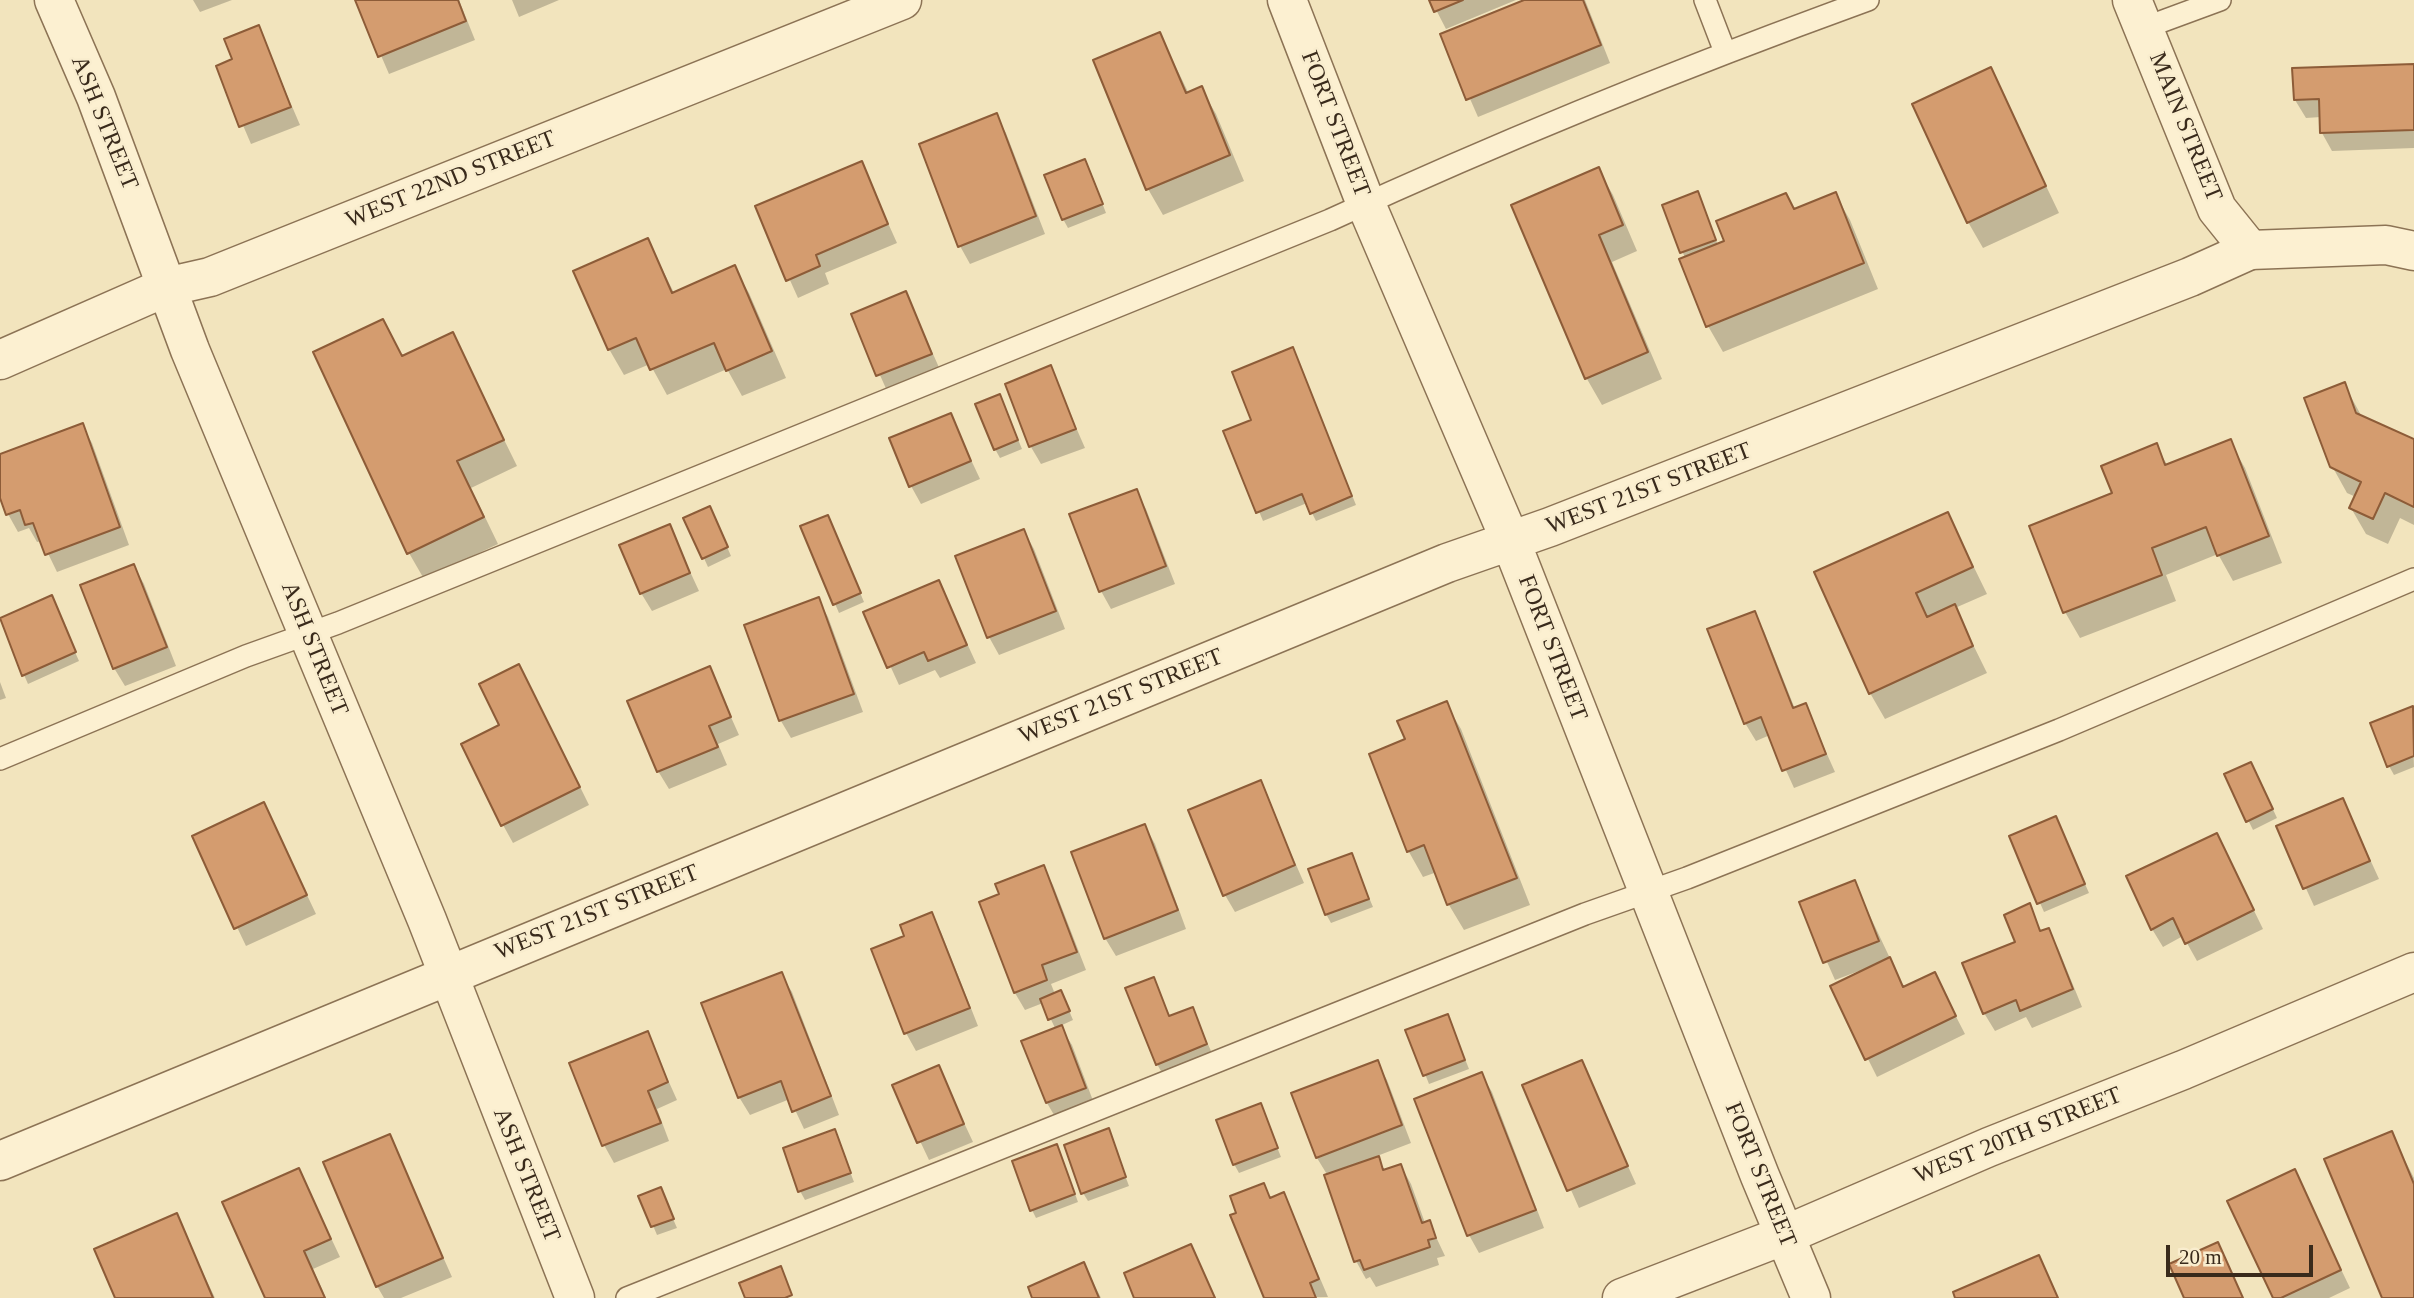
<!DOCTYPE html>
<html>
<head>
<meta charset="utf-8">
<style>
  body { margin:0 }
  #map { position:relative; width:2414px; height:1298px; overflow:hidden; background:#f2e4bd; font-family:"Times New Roman",serif }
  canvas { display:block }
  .scale { position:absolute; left:2166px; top:1245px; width:147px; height:32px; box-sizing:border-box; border:4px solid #392a1b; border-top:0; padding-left:9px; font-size:21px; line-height:24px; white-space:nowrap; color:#392a1b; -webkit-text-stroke:5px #f9edce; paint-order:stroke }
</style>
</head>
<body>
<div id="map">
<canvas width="2414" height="1298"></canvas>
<div class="scale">20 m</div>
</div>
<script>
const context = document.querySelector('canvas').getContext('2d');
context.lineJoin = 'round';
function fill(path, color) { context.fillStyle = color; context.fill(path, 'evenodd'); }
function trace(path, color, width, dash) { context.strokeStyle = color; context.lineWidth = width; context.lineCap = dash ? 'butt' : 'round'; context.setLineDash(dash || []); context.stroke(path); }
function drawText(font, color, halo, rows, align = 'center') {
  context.font = font + ' "Times New Roman",serif'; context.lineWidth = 5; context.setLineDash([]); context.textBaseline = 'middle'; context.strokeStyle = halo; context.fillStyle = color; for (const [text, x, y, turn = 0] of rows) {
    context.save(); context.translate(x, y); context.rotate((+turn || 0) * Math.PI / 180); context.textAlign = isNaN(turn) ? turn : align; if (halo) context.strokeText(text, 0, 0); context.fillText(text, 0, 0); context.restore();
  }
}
fill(new Path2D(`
  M193 0H232L200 12Z
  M357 0H459L475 40 389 74Z
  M512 0H559L519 17Z
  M1431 0H1516L1446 29Z
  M1528 0H1585L1610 63 1478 117 1442 35Z
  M258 27 300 125 251 144 218 67 234 60Z
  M1160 34 1189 94 1201 88 1216 114 1244 181 1163 215 1148 189Z
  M2414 65V148L2332 151 2322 133 2321 117 2306 118 2295 100Z
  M1990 69 2059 213 1983 248 1968 222Z
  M996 115 1006 133 1045 234 970 264 960 246 921 145Z
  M861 163 897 243 825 273 829 284 798 298 757 207Z
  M1089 169 1106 213 1068 228 1063 219Z
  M1598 169 1613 195 1637 251 1612 262 1662 379 1602 405 1587 379 1513 205Z
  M1835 194 1850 220 1878 289 1723 352 1708 326 1681 260 1685 258 1664 206 1702 202 1718 245Z
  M648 240 674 293 734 268 749 293 786 378 742 396 727 369 667 395 650 364 624 375 609 349Z
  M906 293 941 372 888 393 853 315Z
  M383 321 403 358 452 334 517 466 471 488 498 544 424 579 409 553Z
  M1297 358 1356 505 1316 521 1307 503 1263 521 1226 432 1254 421Z
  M1050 368 1085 448 1041 464 1031 447 1007 385Z
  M2344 384 2362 417 2414 441V525L2400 518 2388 544 2366 534 2351 508 2356 497 2347 493 2332 466Z
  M1000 396 1022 449 1000 458 995 449Z
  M950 415 980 479 921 504 911 486Z
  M82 425 92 443 129 545 57 572 42 541 37 542 29 528 18 532 8 514 0 493V455Z
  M2230 442 2245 468 2282 563 2233 581 2218 554 2166 575 2176 601 2080 638 2065 612 2114 494 2156 446 2168 466Z
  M1136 491 1146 509 1175 584 1111 609 1101 591Z
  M1948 514 1987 594 1955 608 1987 673 1885 719 1870 693Z
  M714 517 731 556 708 567 686 519Z
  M828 517 864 602 839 613 802 527Z
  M669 526 699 591 652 611 641 593Z
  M1024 531 1034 549 1065 629 999 655 989 637Z
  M134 566 144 584 176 666 125 686 114 668Z
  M939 582 976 663 940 678 935 670 899 685 866 613Z
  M51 598 79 661 28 684 0 620Z
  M818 599 828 617 863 712 791 738 781 721 747 626Z
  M1754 613 1764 631 1795 709 1805 705 1835 772 1794 788 1770 735 1756 741 1745 723Z
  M709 668 739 735 718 744 727 765 669 789 658 771Z
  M0 682 6 698 0 700Z
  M529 684 589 805 513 843 503 825 502 725Z
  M1446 704 1461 729 1530 905 1464 930 1449 905 1437 872 1423 877 1409 852 1371 755 1407 740Z
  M2412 709 2414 767 2394 775 2389 766Z
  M2256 773 2277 818 2253 830 2226 775Z
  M1260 782 1304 883 1235 912 1225 895Z
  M2343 800 2379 879 2314 906 2278 827Z
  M264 804 316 914 246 946 194 837Z
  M2056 818 2089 893 2044 912 2011 837Z
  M1145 826 1155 844 1186 929 1116 956 1105 938Z
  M2217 835 2263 929 2197 961 2183 936 2163 947 2152 929Z
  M1351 855 1373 907 1331 923 1326 914Z
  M1043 867 1053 885 1086 970 1051 984 1055 994 1065 1001 1073 1020 1060 1026 1072 1045 1095 1106 1057 1120 1047 1103 1056 1030 1043 1003 1025 1010 1015 993 981 903 1001 895Z
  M1854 882 1904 988 1934 974 1965 1034 1877 1077 1832 987 1861 973 1859 971 1835 980 1801 903Z
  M2029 906 2042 932 2048 930 2058 948 2082 1007 2032 1028 2026 1017 1995 1031 1984 1013 2018 943Z
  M931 915 941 932 978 1026 916 1051 906 1033Z
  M781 974 792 992 839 1115 804 1129 790 1099 750 1115 739 1097Z
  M1153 979 1171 1018 1192 1009 1216 1062 1167 1082 1157 1064Z
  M1448 1016 1469 1069 1429 1084 1408 1031Z
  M647 1033 677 1100 657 1109 669 1141 614 1163 604 1145Z
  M1377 1062 1387 1080 1411 1143 1377 1156 1385 1171 1401 1166 1411 1184 1425 1223 1429 1222 1445 1256 1437 1258 1439 1265 1376 1287 1370 1277 1366 1279 1356 1261 1328 1176 1317 1158 1293 1094Z
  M1581 1062 1636 1184 1579 1208 1525 1086Z
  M938 1067 973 1142 929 1160 894 1086Z
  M1482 1075 1492 1092 1544 1228 1479 1253 1469 1235 1417 1100Z
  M1260 1105 1281 1157 1239 1173 1234 1164Z
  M1108 1130 1129 1186 1088 1201 1083 1193Z
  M834 1131 854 1182 805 1200 800 1191Z
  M2391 1133 2414 1178V1298H2384Z
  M389 1136 452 1277 401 1298H384L377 1286Z
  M1061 1155 1078 1202 1036 1218 1032 1210Z
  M299 1170 340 1257 313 1269 326 1298H267Z
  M2294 1171 2350 1288 2329 1298H2275Z
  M1263 1185 1271 1199 1284 1194 1328 1297 1265 1298 1238 1214Z
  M663 1196 677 1228 657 1235 641 1197Z
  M176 1216 215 1298H117Z
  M1190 1246 1216 1298H1136Z
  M1084 1264 1101 1298H1034Z`), '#0003');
const building = new Path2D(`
  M355 0H458L466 21 378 57Z
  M1429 0H1463L1434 12Z
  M1524 0H1583L1601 45 1466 100 1440 34Z
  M259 25 291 107 239 127 216 66 232 59 224 39Z
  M1160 32 1186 93 1202 86 1230 155 1146 190 1093 60Z
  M2414 64V130L2320 133 2319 99 2294 100 2292 68Z
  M1991 67 2046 186 1967 223 1912 104Z
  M997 113 1036 216 958 247 919 144Z
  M1085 159 1103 204 1062 220 1044 175Z
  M862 161 888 224 816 255 820 266 786 281 755 206Z
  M1599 167 1623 225 1599 235 1648 352 1585 379 1511 205Z
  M1698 191 1716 240 1680 253 1662 205Z
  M1836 192 1864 263 1706 327 1679 259 1724 241 1716 221 1786 193 1794 209Z
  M648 238 672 293 735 265 772 351 726 371 714 343 650 370 636 338 608 350 573 271Z
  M906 291 932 354 876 376 851 314Z
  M383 319 402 356 453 332 504 440 457 461 484 517 407 554 313 352Z
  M1293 347 1352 496 1310 514 1302 494 1256 513 1223 431 1251 420 1232 372Z
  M1051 365 1076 429 1029 447 1005 384Z
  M2345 382 2356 413 2414 439V507L2385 493 2373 519 2349 508 2361 482 2330 467 2304 398Z
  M1000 394 1018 440 994 450 975 404Z
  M951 413 971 461 909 487 889 438Z
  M83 423 120 527 45 555 33 523 25 525 20 510 6 515 0 498V454Z
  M2231 439 2269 536 2217 556 2206 527 2152 548 2162 575 2063 613 2029 526 2112 493 2101 466 2157 443 2165 465Z
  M1137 489 1166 566 1099 592 1069 514Z
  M710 506 728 547 702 559 683 518Z
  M1948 512 1973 567 1916 593 1927 617 1955 604 1973 646 1869 694 1814 572Z
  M828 515 861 593 833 605 800 526Z
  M670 524 690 573 640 594 619 545Z
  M1024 529 1056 611 987 638 955 556Z
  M134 564 167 647 113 669 80 585Z
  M939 580 967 645 928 661 924 652 887 668 863 612Z
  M52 595 76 652 22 676 0 618Z
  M819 597 854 694 779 721 744 625Z
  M1755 611 1793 708 1806 703 1826 754 1782 771 1761 717 1744 724 1707 629Z
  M519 664 580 787 501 826 461 744 499 725 479 684Z
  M710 666 731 717 709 726 718 747 657 772 627 701Z
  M1447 701 1517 878 1447 905 1424 845 1407 852 1369 754 1405 739 1397 721Z
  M2413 706 2414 756 2387 767 2370 723Z
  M2251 762 2273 809 2246 822 2224 774Z
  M1261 780 1295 865 1223 896 1188 810Z
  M2343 798 2370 861 2303 889 2276 826Z
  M264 802 307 895 234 929 192 836Z
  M2056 816 2085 884 2037 904 2009 836Z
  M1145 824 1178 910 1104 939 1071 852Z
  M2217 833 2254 910 2185 944 2173 918 2151 930 2126 876Z
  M1352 853 1369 899 1325 915 1308 869Z
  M1044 865 1077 952 1042 965 1047 980 1014 993 979 902 999 894 995 884Z
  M1855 880 1879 941 1823 963 1799 902Z
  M2030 903 2040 931 2049 928 2073 989 2020 1011 2016 1000 1983 1014 1962 963 2015 942 2004 915Z
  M932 912 970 1008 904 1034 871 949 904 936 900 925Z
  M1890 957 1903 987 1935 972 1956 1016 1865 1060 1830 986Z
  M782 972 831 1096 792 1112 781 1081 738 1098 701 1003Z
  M1154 977 1169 1016 1193 1007 1207 1044 1156 1065 1125 988Z
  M1061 990 1070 1011 1048 1020 1040 999Z
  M1448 1014 1465 1060 1423 1076 1405 1030Z
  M1062 1025 1086 1088 1046 1103 1021 1041Z
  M648 1031 668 1082 648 1091 661 1123 602 1146 569 1063Z
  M1378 1060 1402 1125 1316 1158 1291 1093Z
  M1582 1060 1628 1166 1567 1191 1522 1085Z
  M939 1065 964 1124 917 1143 892 1085Z
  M1482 1072 1536 1210 1467 1236 1414 1099Z
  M1261 1103 1278 1148 1233 1165 1216 1120Z
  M1109 1128 1126 1177 1081 1194 1064 1145Z
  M835 1129 851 1173 798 1192 783 1148Z
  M2392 1131 2414 1184V1298H2382L2324 1159Z
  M390 1134 443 1258 376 1287 323 1162Z
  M1057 1144 1075 1194 1030 1211 1012 1161Z
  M1379 1156 1383 1170 1401 1164 1422 1223 1430 1220 1436 1238 1428 1240 1430 1247 1364 1270 1360 1260 1354 1262 1324 1175Z
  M299 1168 331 1239 304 1251 325 1298H265L222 1202Z
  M2295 1169 2341 1270 2281 1298H2273L2227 1201Z
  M1264 1183 1270 1198 1284 1192 1319 1279 1310 1283 1316 1298H1264L1230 1215 1236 1213 1230 1196Z
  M661 1187 674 1219 651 1227 638 1196Z
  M177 1213 213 1298H115L94 1249Z
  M2218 1242 2243 1298H2184L2169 1264Z
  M1191 1244 1215 1298H1134L1124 1273Z
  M2039 1255 2058 1298H1955L1953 1292Z
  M1084 1262 1099 1298H1032L1028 1287Z
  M781 1266 792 1295 785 1298H745L739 1283Z`);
fill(building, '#d49c6f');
trace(building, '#8d5c38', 2);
const service = new Path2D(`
  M1705 0 1725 52
  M2144 28 2220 0
  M0 759 246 656 338 623 1330 220C1506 139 1686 66 1868 0
  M627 1298 1585 914 1687 878 2059 730 2414 579`);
const minor = new Path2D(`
  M54 0 96 97 190 350 427 920 575 1298
  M1287 0 1366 204 1511 542 1760 1176 1811 1298
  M0 360 166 287 210 277 902 0
  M0 1161 1447 563 1550 527 2190 277 2250 250
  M1622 1298 1785 1235 1989 1147 2183 1070 2414 972`);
const tertiary = new Path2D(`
  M2132 0 2217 209 2250 250 2386 245 2414 251`);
trace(service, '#8c7355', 24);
trace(minor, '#8c7355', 41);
trace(tertiary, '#8c7355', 41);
trace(service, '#fcf0d1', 21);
trace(minor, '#fcf0d1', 38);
trace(tertiary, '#fcf0d1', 38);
drawText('24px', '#392a1b', '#f9edce', [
  ["ASH STREET",104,123,68],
  ["FORT STREET",1335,124,69],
  ["MAIN STREET",2185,127,68],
  ["WEST 22ND STREET",451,180,-22],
  ["WEST 21ST STREET",1649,489,-21],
  ["FORT STREET",1552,648,69],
  ["ASH STREET",314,649,68],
  ["WEST 21ST STREET",1121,697,-22],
  ["WEST 21ST STREET",597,913,-22],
  ["WEST 20TH STREET",2018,1136,-22],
  ["ASH STREET",526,1175,68],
  ["FORT STREET",1760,1175,68]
]);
</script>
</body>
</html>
